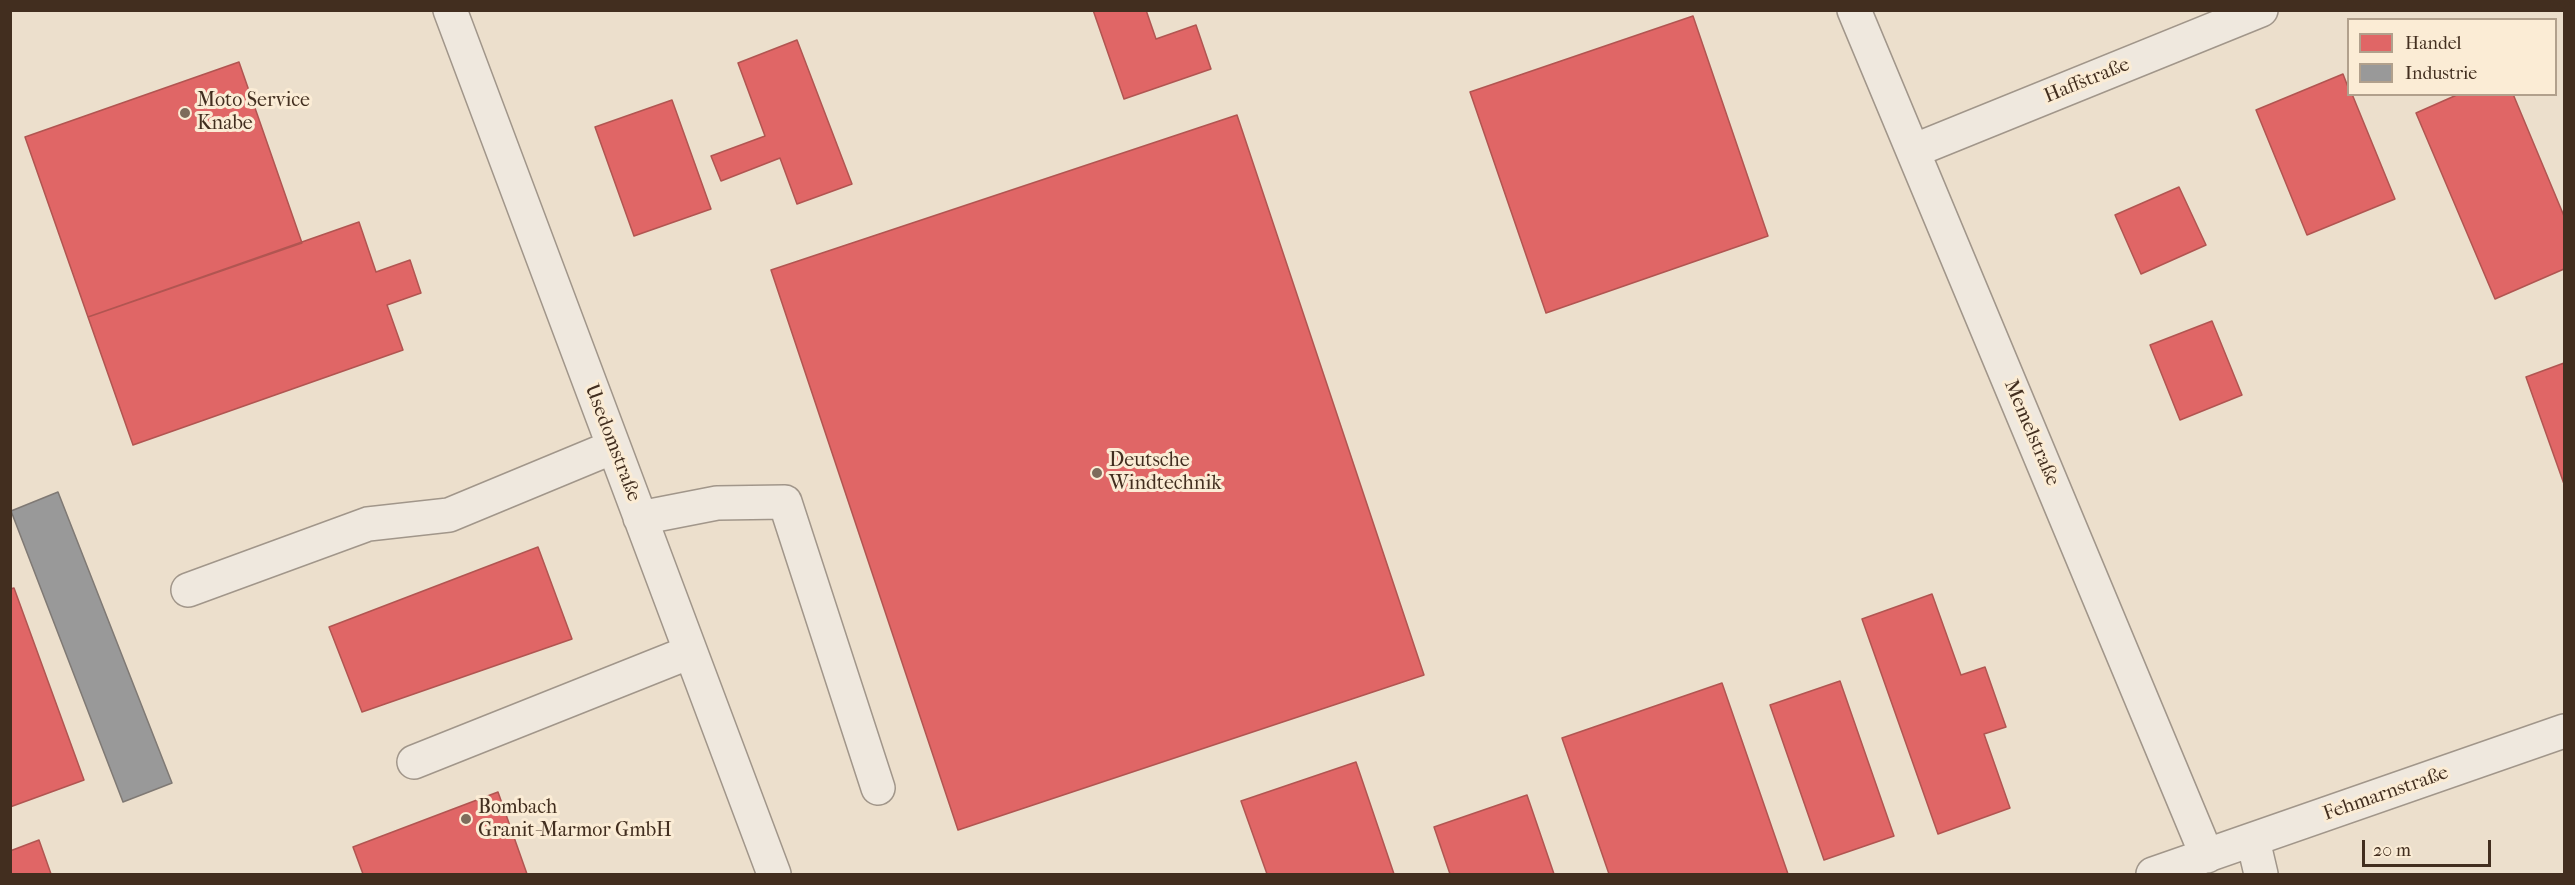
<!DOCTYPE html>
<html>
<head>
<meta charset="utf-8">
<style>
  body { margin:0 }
  #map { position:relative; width:2575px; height:885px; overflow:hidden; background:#ecdfcc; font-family:"IM FELL French Canon",serif }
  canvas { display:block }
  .frame { position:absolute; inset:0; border:12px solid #422e1f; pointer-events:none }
  .legend { position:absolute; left:2347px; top:18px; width:210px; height:78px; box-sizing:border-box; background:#fbecd5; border:2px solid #b1a08c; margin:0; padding:8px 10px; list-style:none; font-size:18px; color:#422e1f }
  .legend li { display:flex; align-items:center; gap:12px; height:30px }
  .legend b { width:30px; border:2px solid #b1a08c }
  .scale { position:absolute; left:2362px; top:840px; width:129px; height:27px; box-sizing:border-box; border:3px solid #422e1f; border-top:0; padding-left:8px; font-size:18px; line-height:21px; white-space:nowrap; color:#422e1f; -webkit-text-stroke:4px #fbecd5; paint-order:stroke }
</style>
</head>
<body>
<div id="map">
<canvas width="2575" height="885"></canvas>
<div class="frame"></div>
<ul class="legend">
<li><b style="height:16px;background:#e06666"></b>Handel</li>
<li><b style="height:16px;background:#999"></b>Industrie</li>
</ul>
<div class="scale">20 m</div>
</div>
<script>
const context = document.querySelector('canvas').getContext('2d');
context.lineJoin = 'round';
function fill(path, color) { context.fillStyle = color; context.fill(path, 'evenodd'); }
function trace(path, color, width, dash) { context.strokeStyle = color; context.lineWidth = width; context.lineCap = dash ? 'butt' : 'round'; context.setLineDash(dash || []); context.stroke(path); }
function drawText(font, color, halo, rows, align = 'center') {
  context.font = font + ' "IM FELL French Canon",serif'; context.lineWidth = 6; context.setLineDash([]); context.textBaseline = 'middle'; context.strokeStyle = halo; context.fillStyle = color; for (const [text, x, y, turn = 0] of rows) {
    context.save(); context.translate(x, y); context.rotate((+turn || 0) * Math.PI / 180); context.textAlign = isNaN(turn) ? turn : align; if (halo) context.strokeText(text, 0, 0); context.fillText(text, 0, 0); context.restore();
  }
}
const shops = new Path2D(`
  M1093 10H1146L1156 39 1196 25 1211 69 1124 99Z
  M1693 16 1768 236 1546 313 1470 92Z
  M797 40 852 184 797 204 780 158 721 181 711 156 765 136 738 63Z
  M239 62 302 243 88 317 25 137Z
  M2343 74 2348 87V94H2352L2395 199 2307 235 2256 110Z
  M2459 94H2513L2564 216V269L2495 299 2416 113Z
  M672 100 711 209 634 236 595 127Z
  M1237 115 1424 675 958 830 771 270Z
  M2179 187 2206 245 2141 274 2115 215Z
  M359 222 376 272 410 260 421 293 387 305 403 350 133 445 88 317Z
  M2212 321 2242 395 2180 420 2150 345Z
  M2564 363V484L2526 377Z
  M538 547 572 639 362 712 329 627Z
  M14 588 84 780 10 807V589Z
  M1932 594 1961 675 1985 667 2006 727 1984 734 2010 808 1938 834 1862 619Z
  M1840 681 1894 836 1824 860 1770 705Z
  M1722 683 1788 874H1609L1562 738Z
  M1356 762 1394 874H1267L1241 801Z
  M498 792 527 874H363L353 847Z
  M1527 795 1554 874H1450L1434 827Z
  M39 840 51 874H10V851Z`);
fill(shops, '#e06666');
trace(shops, '#b15551', 1.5);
const industry = new Path2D(`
  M58 492 172 783 123 802 11 511Z`);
fill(industry, '#999');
trace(industry, '#7f7974', 1.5);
const minor = new Path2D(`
  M450 10 774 874
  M1854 10 2207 856
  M1913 151 2261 10
  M640 518 717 503 785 502 878 788
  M188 590 368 524 449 515 613 447
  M414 762 690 652
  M2253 840 2261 874
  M2153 874 2564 731`);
trace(minor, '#a1968a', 36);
trace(minor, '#efe8de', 33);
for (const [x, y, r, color] of [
  [185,113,6,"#7e6c5c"],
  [1097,473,6,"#7e6c5c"],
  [466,819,6,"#7e6c5c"]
]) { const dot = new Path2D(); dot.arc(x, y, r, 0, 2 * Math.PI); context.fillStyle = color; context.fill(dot); trace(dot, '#fbecd5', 2); }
drawText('20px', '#422e1f', '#fbecd5', [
  ["Haffstraße",2087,81,-22],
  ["Memelstraße",2031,433,67],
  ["Usedomstraße",612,443,69],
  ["Fehmarnstraße",2386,794,-19]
]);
drawText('20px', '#422e1f', '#fbecd5', [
  ["Moto Service",197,101],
  ["Knabe",197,124],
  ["Deutsche",1109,461],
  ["Windtechnik",1109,484],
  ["Bombach",478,808],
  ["Granit-Marmor GmbH",478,831]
], 'left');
</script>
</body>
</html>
